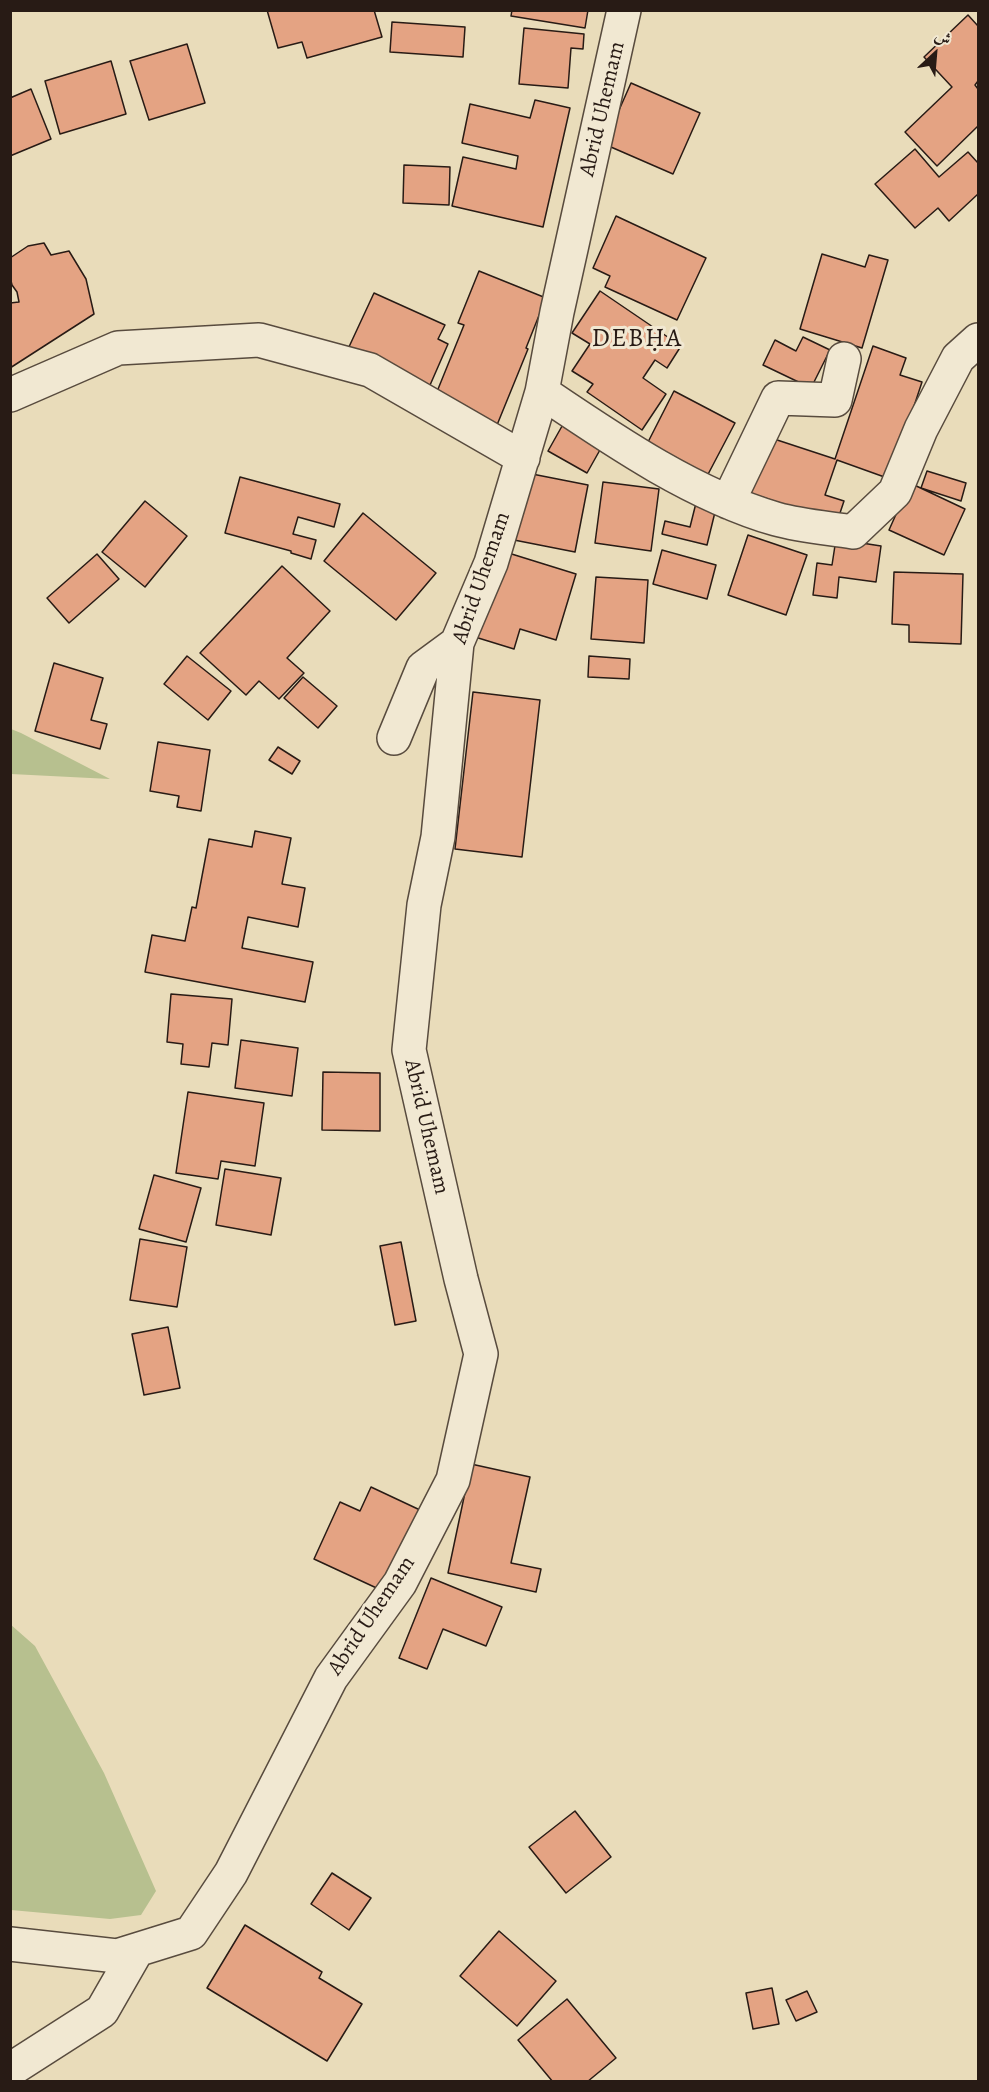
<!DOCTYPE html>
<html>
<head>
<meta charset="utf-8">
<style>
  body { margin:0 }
  #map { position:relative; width:989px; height:2092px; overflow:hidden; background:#e9dcba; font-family:Alegreya,Amiri,serif }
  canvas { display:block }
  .frame { position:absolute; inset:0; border:12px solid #281b15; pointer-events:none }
  .north { position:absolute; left:905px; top:24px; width:60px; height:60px; -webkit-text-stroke:4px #f1e8d2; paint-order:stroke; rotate:26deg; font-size:16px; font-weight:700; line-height:24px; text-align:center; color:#281b15 }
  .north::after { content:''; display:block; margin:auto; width:21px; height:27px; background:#281b15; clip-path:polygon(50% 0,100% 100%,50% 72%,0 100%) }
</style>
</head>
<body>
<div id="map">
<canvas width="989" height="2092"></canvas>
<div class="frame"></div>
<div class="north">ش</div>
</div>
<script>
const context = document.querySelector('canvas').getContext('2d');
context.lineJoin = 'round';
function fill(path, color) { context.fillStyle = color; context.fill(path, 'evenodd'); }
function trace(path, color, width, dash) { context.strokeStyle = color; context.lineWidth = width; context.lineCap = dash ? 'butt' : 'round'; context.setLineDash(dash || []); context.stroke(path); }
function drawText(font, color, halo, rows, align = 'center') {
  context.font = font + ' Alegreya,serif'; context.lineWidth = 6; context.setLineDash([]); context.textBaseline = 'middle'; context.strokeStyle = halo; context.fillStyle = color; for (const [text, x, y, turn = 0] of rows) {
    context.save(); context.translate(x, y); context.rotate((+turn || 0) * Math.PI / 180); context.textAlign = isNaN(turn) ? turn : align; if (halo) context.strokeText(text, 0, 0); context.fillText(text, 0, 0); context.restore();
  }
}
fill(new Path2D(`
  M11 729 21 733 110 779 11 774Z
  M10 1624 35 1646 104 1773 156 1891 141 1915 110 1919 11 1910Z`), '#b7c08f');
const building = new Path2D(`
  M267 10H374L382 37 307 58 302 42 278 48Z
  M512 10H588L585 28 511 16Z
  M968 15 978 26V81L975 85 978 89V126L937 166 905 132 952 87 924 57Z
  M392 22 465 27 463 57 390 52Z
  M524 28 584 34 583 49 571 48 568 88 519 84Z
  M187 44 205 103 149 120 130 61Z
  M111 61 126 114 60 134 45 81Z
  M631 83 700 113 673 174 604 144Z
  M31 89 51 139 10 156V98Z
  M535 100 570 108 543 227 452 206 463 157 516 169 518 156 462 143 470 104 530 118Z
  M915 149 939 177 968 152 978 163V194L949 221 938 208 915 228 875 184Z
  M404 165 450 167 449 205 403 203Z
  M616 216 706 258 677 320 605 287 610 276 593 268Z
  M44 243 51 255 69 251 86 279 94 314 10 368V303L19 302 17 292 12 285 10 277V258L28 246Z
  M822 254 865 267 869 255 888 260 862 348 800 329Z
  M479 271 546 298 526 348 528 349 497 425 434 399 464 325 458 323Z
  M600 291 681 346 667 368 655 360 643 378 666 394 642 430 587 392 593 384 572 371 590 344 572 333Z
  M374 293 445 325 438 339 448 344 427 392 348 349Z
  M803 337 830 350 811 388 763 365 775 340 796 351Z
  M873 346 906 358 900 375 922 382 890 479 837 460 825 495 844 501 837 522 747 492 765 436 835 459Z
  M674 391 735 423 705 480 645 448Z
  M566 419 605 441 587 473 548 451Z
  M927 471 966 483 961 501 921 488Z
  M527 473 588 485 575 552 514 540Z
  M240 477 340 504 334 527 298 517 293 534 316 540 311 559 291 553V551L225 533Z
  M603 482 659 489 651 551 595 543Z
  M910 483 965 509 944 555 889 530Z
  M145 501 187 536 145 587 102 552Z
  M696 503 716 508 707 545 662 534 665 521 690 527Z
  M363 513 436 573 396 620 324 561Z
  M748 535 807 555 786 615 728 595Z
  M836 539 881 546 876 582 839 577 837 598 813 595 817 563 832 565Z
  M662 550 716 565 707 599 653 584Z
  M502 551 576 574 556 640 520 629 514 649 475 637Z
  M97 554 119 579 69 623 47 598Z
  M282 566 330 611 287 658 304 673 279 699 259 681 246 695 200 653Z
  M894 572 963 574 961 644 909 642V625L892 624Z
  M596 577 648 580 644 643 591 639Z
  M187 656 231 691 208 720 164 684Z
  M589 656 630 659 629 679 588 677Z
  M54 663 103 678 91 720 107 724 100 749 35 731Z
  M303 677 337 706 318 728 284 698Z
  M473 692 540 700 522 857 455 849Z
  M158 742 210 750 201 811 177 807 179 796 150 791Z
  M278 747 300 761 292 774 269 760Z
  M255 831 291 838 282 884 305 888 298 927 248 917 242 948 313 962 305 1002 145 972 152 935 185 941 192 907 196 908 209 839 252 847Z
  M171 994 232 999 228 1045 212 1043 209 1067 181 1064 183 1044 167 1042Z
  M241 1040 298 1048 292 1096 235 1088Z
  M323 1072 380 1073V1131L322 1130Z
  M188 1092 264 1103 255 1166 221 1161 218 1179 176 1173Z
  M225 1169 281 1178 271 1235 216 1225Z
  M154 1175 201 1188 186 1242 139 1229Z
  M140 1239 187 1247 177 1307 130 1300Z
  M401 1242 416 1321 395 1325 380 1246Z
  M168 1327 180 1388 144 1395 132 1334Z
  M471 1464 530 1477 511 1563 541 1569 536 1592 448 1573Z
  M371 1487 420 1510 383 1591 314 1559 340 1502 360 1511Z
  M431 1578 502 1607 486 1646 443 1629 427 1669 399 1658Z
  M575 1811 611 1857 566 1893 529 1847Z
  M332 1873 371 1898 349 1930 311 1904Z
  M245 1925 322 1972 319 1978 362 2004 327 2061 207 1988Z
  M499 1931 556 1981 517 2026 460 1976Z
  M772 1988 779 2024 753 2029 746 1993Z
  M807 1991 817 2012 796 2021 786 2000Z
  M567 1999 616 2058 587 2082H553L518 2040Z`);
fill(building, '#e4a383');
trace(building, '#281b15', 1.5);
const minor = new Path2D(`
  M542 392C613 440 693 495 776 519 801 526 828 528 853 532L895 492 921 429 958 358 978 340
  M10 395 118 348 259 340 370 370 523 458
  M728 502 778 398 835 400 844 359
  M394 738 423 668 457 643
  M10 1944 117 1956 191 1933 231 1873 331 1678 400 1583 453 1480 481 1354 461 1279 409 1050 424 905 438 837 457 643 491 563 542 392 557 312 624 10
  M10 2070 102 2011 137 1950`);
trace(minor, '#584b3e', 36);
trace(minor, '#f1e8d2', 33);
drawText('22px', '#281b15', '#f1e8d2', [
  ["Abrid Uhemam",603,109,-77],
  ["Abrid Uhemam",482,578,-71],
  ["Abrid Uhemam",426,1127,77],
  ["Abrid Uhemam",372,1616,-56]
]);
context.letterSpacing = '1.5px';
drawText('26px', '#281b15', '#f1e8d2', [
  ["DEBḤA",637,340]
]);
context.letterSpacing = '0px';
</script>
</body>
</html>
